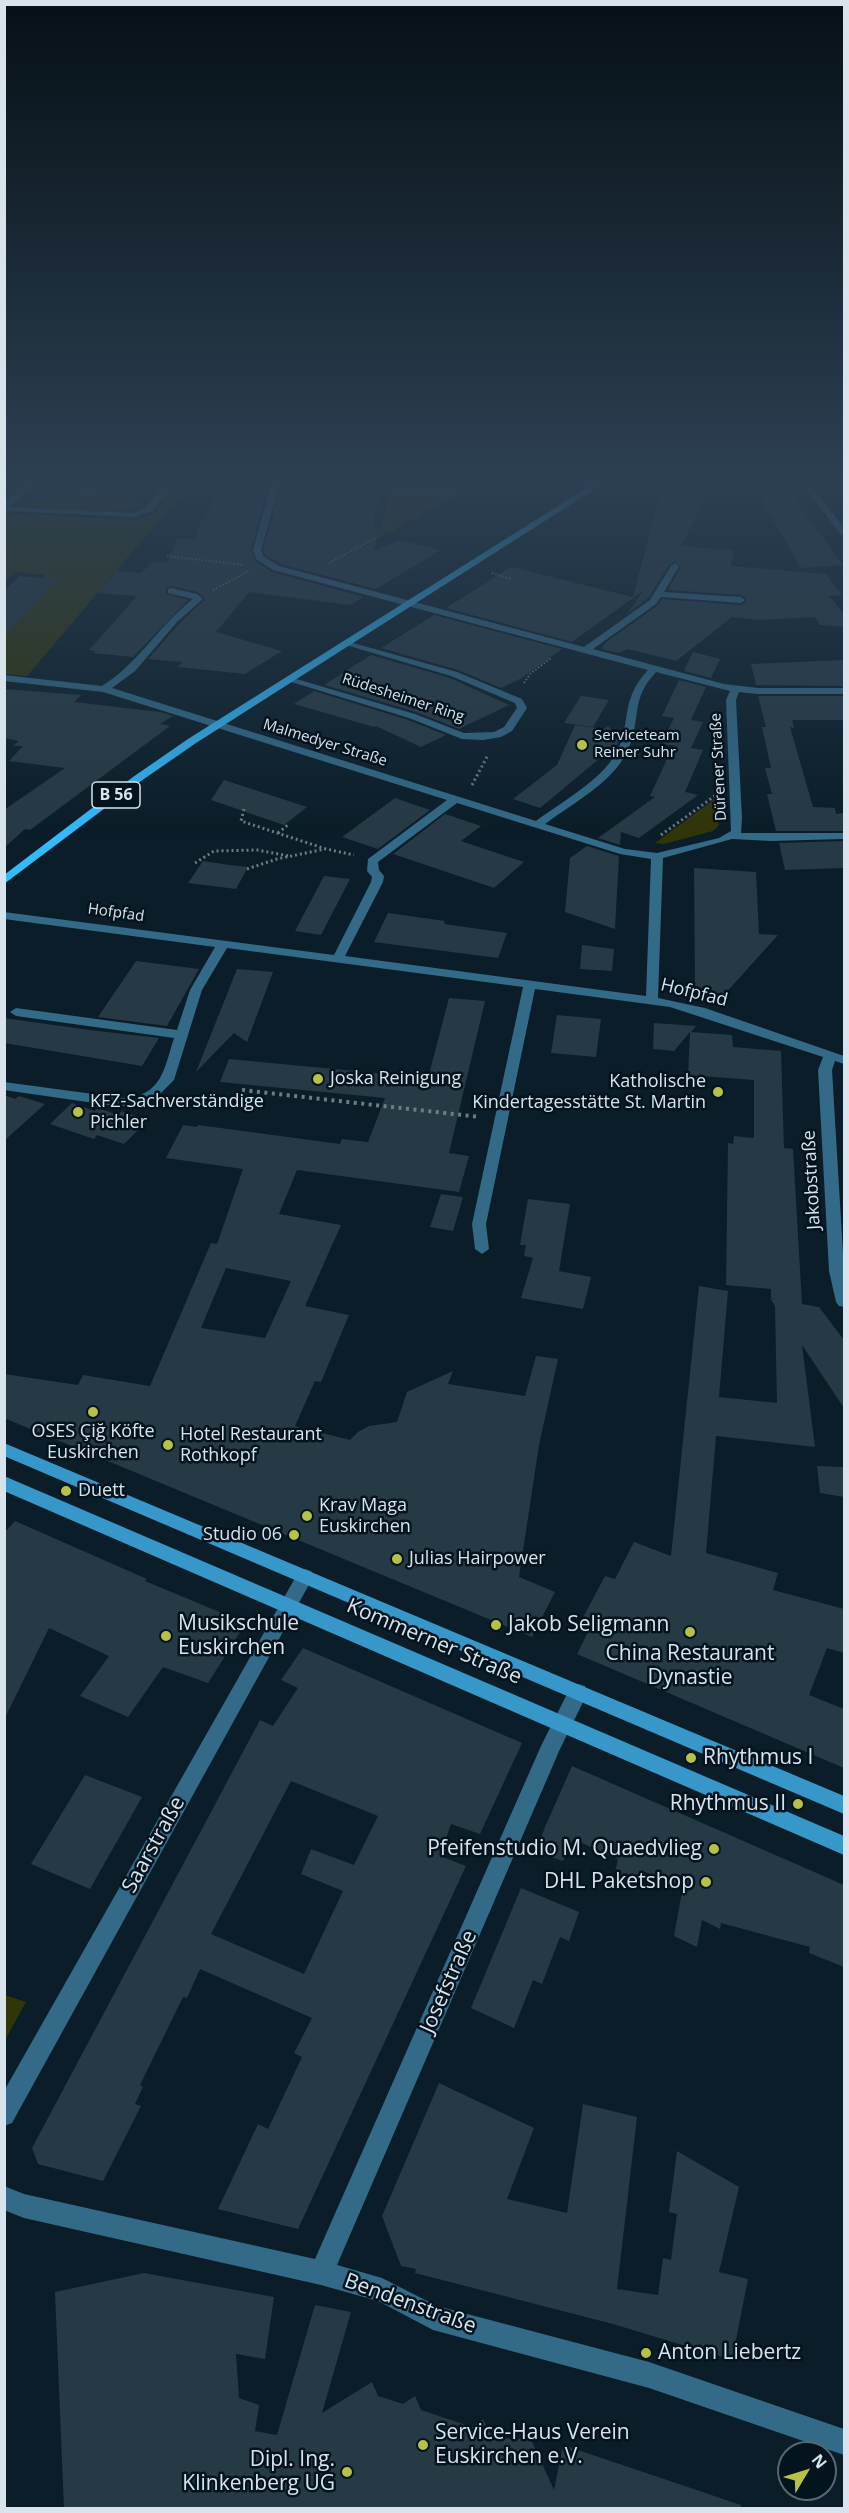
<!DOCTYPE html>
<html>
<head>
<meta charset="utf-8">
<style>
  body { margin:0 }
  #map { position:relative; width:849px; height:2513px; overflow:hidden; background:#0a1d28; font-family:"Open Sans",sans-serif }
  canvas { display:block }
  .frame { position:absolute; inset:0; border:6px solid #d8e3eb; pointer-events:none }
  .north { position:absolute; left:777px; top:2441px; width:60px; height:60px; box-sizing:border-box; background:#03141e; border:2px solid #586770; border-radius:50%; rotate:52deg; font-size:16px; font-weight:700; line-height:24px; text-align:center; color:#d8e3eb }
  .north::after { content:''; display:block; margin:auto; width:21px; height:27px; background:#b8c147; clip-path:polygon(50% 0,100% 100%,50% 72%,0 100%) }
</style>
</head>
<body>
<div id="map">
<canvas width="849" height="2513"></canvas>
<div class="frame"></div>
<div class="north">N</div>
</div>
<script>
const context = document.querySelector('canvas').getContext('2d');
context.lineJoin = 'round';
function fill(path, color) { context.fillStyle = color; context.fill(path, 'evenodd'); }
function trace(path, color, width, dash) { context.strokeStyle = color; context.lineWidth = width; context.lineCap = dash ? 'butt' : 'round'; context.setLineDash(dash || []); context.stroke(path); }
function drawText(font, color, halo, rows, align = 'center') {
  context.font = font + ' "Open Sans",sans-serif'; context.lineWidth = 5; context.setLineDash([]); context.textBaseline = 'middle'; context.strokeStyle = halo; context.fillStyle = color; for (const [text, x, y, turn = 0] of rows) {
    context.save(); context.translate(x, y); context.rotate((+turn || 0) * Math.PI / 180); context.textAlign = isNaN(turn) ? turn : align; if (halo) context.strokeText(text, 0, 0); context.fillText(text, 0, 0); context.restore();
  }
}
fill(new Path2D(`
  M182 482H192L27 676 5 674 4 636 56 579 43 578 44 575 15 572 5 582V513L135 520 156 513Z
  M393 482H477L391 532 378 534Z
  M84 489 134 493 133 499 141 507C129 514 37 510 24 504L30 500 60 497Z
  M716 798 717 819 719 825 713 831 664 844 655 843Z
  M5 1995 26 2002 5 2040 4 1995Z`), '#323508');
fill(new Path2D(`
  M300 482H383L372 527 380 528 373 551 400 540 441 550 376 589 280 564 265 555 263 550 281 488 297 489Z
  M663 482H713L681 546 734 550 731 566 826 574 842 595 829 596 844 614V627L820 625 815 617 759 620 732 617 676 661 628 649 618 653 601 649 606 642 657 606 662 599 741 605 746 602V598L741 595 668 590 681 567 675 561 669 565 648 598 627 614 644 590 572 642 446 608 511 567 633 597Z
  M751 482H782L843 565 801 568Z
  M220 486 268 488 251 549 255 561 272 572 364 597 350 605 249 592 216 632 282 651 245 674 178 667 182 662 148 659 179 624 205 599 198 592 172 586 166 588V594L188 600 133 657 93 653 95 651 89 650 137 596 98 593 117 571 141 573 153 562 167 563 177 539H195L201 521H205Z
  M19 576 57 579 4 636V591Z
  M434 615 562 649 520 679 501 688 458 670 381 648Z
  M693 652 720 659 711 678 684 671Z
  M371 655 450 678 509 705 459 729 416 712 324 685Z
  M844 660V686L756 685 751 664Z
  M679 680 706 687 691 720 703 722 691 748 703 750 685 792 698 795 639 838 621 832 620 845 598 838 655 797 650 796 673 746H679L661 744 674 718 662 716Z
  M4 689 81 695 74 702 160 712 173 716 160 724 170 726 30 830 25 829 4 848V810L65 768 9 761 23 746H13L19 741 4 738Z
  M314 691 408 720 446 735 421 747 376 726 374 727 294 704Z
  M581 696 609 700 593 727 564 723Z
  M758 696H844V720H792L794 728 790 727 813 807 835 808 836 814 844 813V831H776L767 794H772L765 768H771L762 727H766Z
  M575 725 604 729 608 726 619 740 618 743 540 808 513 799 557 765Z
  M224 780 307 807 284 825 211 800Z
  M395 798 430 810 378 849 342 837Z
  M445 814 481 826 461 841 524 862 494 888 393 854Z
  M844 841V868L785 870 779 843Z
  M587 846 619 856 615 929 565 912 570 858Z
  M203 861 230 865 248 867 236 889 188 883Z
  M694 868 756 872 759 934 778 935 723 996 695 986Z
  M324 876 350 879 321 935 295 931Z
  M388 913 445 921 444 924 507 933 498 958 374 942Z
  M582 945 614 949 612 971 580 969Z
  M136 961 199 969 167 1026 98 1017Z
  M237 969 273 972 247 1042 234 1033 196 1072Z
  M449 998 485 1001 449 1153 469 1156 459 1192 297 1170 279 1214 341 1225 305 1306 349 1315 321 1382 315 1381 295 1426 350 1440 358 1432 369 1426 397 1422 407 1392 453 1371 448 1384 525 1396 536 1356 558 1359 539 1445 519 1577 555 1592 532 1637 4 1418V1374L78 1385 83 1375 150 1386 211 1243 217 1244 243 1169 166 1158 183 1125 197 1127 198 1125 340 1144 342 1139 368 1142 385 1098 220 1082 229 1059 428 1078ZM226 1268 291 1281 265 1338 201 1328Z
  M557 1015 601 1019 596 1057 551 1053Z
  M4 1018 90 1030 159 1038 142 1066 4 1043Z
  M654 1023 696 1026 691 1032 732 1035 733 1047 781 1051 784 1148 793 1149 802 1304 819 1307 844 1340V1408L802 1345 815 1447 716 1436 706 1553 778 1573 773 1590 844 1609V1653L827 1648 809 1695 844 1709V1768L577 1654 589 1630 579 1625 605 1576 615 1579 634 1542 671 1556 699 1286 728 1291 719 1397 777 1403 775 1306 770 1298 775 1299H771V1289L726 1285 728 1143 733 1144 734 1136 754 1138V1080L688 1075 690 1032 674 1051 653 1049Z
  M4 1095 15 1099 19 1096 45 1104 4 1141Z
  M72 1103 95 1111 98 1108 118 1115 122 1111 148 1120 124 1144 97 1135 94 1139 50 1124Z
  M441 1194 463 1197 453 1231 430 1227Z
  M528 1199 570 1204 559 1271 591 1277 583 1309 521 1298 533 1258 524 1256 526 1245H520Z
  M817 1466 843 1467 844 1497 820 1493Z
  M15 1521 147 1579 145 1581 246 1623 208 1683 163 1667 128 1717 80 1696 109 1656 49 1628 4 1720V1533Z
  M303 1648 522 1743 480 1834 451 1824 440 1856 466 1866 298 2229 218 2209 258 2124 268 2129 302 2057 294 2053 312 2018 200 1969 187 1998 183 1997 140 2085 143 2087 135 2104 141 2106 103 2181 38 2164 32 2148 260 1720 273 1726 298 1688 281 1680ZM291 1781 378 1816 354 1865 311 1849 301 1874 343 1891 304 1974 211 1934Z
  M572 1766 844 1885V1967L809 1953 810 1947 721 1923 720 1929 702 1920 697 1947 674 1936 683 1886 642 1871 638 1885 614 1877 618 1859 573 1839 563 1861 536 1852 545 1827Z
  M85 1775 142 1797 90 1889 31 1864Z
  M521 1888 579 1912 569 1941 560 1937 542 1984 533 1980 514 2028 471 2008Z
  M439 2083 534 2128 507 2199 567 2213 583 2104 637 2117 617 2289 658 2295 663 2258 671 2260 677 2214 669 2212 677 2151 739 2187 719 2272 748 2279 732 2360 613 2324 415 2273 416 2269 401 2266 382 2216Z
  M144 2273 274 2297 265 2359 236 2354 239 2398 259 2405 255 2431 277 2435 315 2305 351 2312 322 2413 372 2382 378 2396 403 2404 415 2396 421 2410 472 2427 483 2419 490 2433 516 2441 528 2433 554 2490 563 2445 741 2505V2508H64L55 2292Z`), '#263a45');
trace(new Path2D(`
  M167 556 244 565
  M329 563 385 533
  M492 573 511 579
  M213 590 249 571
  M524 683 530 674 551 658`), '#6d7c85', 2, [1.5, 2]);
trace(new Path2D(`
  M472 785 488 755
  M244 809 241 821 326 849 354 855
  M278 833 289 824
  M661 835 716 795
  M195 863 214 851 257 850 289 856
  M247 869 277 859 325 849`), '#6d7c85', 3, [2, 3]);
trace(new Path2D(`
  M242 1090 480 1117`), '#6d7c85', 4, [3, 4.5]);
fill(new Path2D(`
  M28 482H37L10 507 134 513 146 507 167 482H176L152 511 135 517 4 511V503Z`), '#326a88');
fill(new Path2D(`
  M272 482H280L261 550 263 556 279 566 584 647 650 600 671 566 675 563 679 566 664 592 741 597 745 600 741 603 661 597 656 604 593 649 724 684 758 688H844V694H758L739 692 736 700 742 818 741 833H844V839L771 841 732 839 663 858 658 998 705 1008 844 1056V1064L835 1061 832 1070 844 1270V1307L839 1306 836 1302 829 1271 818 1070 823 1057 670 1007 535 989 486 1224 489 1249 482 1254 475 1249 472 1224 523 987 227 948 202 990 174 1080 156 1098 138 1105 115 1106 4 1090V1082L123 1098C162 1096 164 1069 174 1038L16 1016 10 1012 16 1008 177 1030 190 990 215 947 4 919V912L334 955 371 882 372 877 367 871 368 859 447 800 103 692 4 681V675L102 686C139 663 159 625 193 599L168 593V589L171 588 197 594 203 599 177 622 135 671 112 688 536 821C560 803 600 781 615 755 633 724 618 702 648 670L273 570 256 559 253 550ZM656 672 730 691 726 700 731 831 719 838 657 853 625 849 545 824C574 802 617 781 630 745 641 714 631 699 656 672ZM457 803 620 854 651 859 646 996 345 956 383 882 384 876 379 870 378 862Z
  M801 482H809L844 528V535H841Z
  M346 641 457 672 522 699 527 708 512 731 501 737 483 740 462 739 409 718 285 680 293 678 415 714 464 733 494 732 504 727 517 708 515 703 451 676 346 645Z
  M305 1569 311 1571 314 1576 311 1581 12 2123 4 2126V2091L299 1571Z
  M578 1684 585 1686 588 1692 560 1749 337 2265 382 2278 437 2306 649 2362 844 2429V2455L649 2388 433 2330 378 2301 321 2285 24 2218 4 2210V2186L24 2194 315 2259 541 1746 571 1686Z`), '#326a88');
fill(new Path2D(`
  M4 1443 844 1796V1814L4 1456Z
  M4 1476 844 1836V1855L4 1491Z`), '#3697c8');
fill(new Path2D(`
  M596 482H606L196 743 141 781 4 884V875L133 777 188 739Z`), '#34b9fa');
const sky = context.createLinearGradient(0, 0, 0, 834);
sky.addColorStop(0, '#061016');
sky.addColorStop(0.58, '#2d4053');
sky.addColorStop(1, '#2d405300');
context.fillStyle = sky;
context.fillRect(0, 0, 849, 834);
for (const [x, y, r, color] of [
  [582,745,6,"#b8c147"],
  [318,1079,6,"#b8c147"],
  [718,1092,6,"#b8c147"],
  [78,1112,6,"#b8c147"],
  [93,1412,6,"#b8c147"],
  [168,1445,6,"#b8c147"],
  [66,1491,6,"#b8c147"],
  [307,1516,6,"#b8c147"],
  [294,1535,6,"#b8c147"],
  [397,1559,6,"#b8c147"],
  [496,1625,6,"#b8c147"],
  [690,1632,6,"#b8c147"],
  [166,1636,6,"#b8c147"],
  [691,1758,6,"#b8c147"],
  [798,1804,6,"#b8c147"],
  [714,1849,6,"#b8c147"],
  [706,1882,6,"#b8c147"],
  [646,2353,6,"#b8c147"],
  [423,2445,6,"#b8c147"],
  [347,2472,6,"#b8c147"]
]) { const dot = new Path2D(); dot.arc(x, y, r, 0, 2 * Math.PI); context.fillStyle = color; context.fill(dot); trace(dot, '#03141e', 2); }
drawText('15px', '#d8e3eb', '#03141e', [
  ["Rüdesheimer Ring",403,698,18],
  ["Malmedyer Straße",325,743,17],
  ["Dürener Straße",719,767,-93],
  ["Hofpfad",116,913,8]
]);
drawText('15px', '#d8e3eb', '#03141e', [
  ["Serviceteam",594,736],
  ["Reiner Suhr",594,753]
], 'left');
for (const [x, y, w] of [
  [116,795,48]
]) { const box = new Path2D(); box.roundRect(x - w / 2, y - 13, w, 26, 4.5); context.fillStyle = '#03141e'; context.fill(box); trace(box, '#d8e3eb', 1.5); }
drawText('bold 16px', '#d8e3eb', null, [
  ["B 56",116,795]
]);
drawText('18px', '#d8e3eb', '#03141e', [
  ["Hofpfad",694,993,14],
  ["Jakobstraße",812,1180,-93]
]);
drawText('18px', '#d8e3eb', '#03141e', [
  ["Joska Reinigung",330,1079],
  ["Katholische",706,1082,"right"],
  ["Kindertagesstätte St. Martin",706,1103,"right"],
  ["KFZ-Sachverständige",90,1102],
  ["Pichler",90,1123],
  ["OSES Çiğ Köfte",93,1432,"center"],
  ["Euskirchen",93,1453,"center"],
  ["Hotel Restaurant",180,1435],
  ["Rothkopf",180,1456],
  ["Duett",78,1491],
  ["Krav Maga",319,1506],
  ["Euskirchen",319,1527],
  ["Studio 06",282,1535,"right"],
  ["Julias Hairpower",409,1559]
], 'left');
drawText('21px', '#d8e3eb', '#03141e', [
  ["Musikschule",178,1624],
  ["Euskirchen",178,1648],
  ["Jakob Seligmann",508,1625],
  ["China Restaurant",690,1654,"center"],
  ["Dynastie",690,1678,"center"],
  ["Rhythmus I",703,1758],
  ["Rhythmus II",786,1804,"right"],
  ["Pfeifenstudio M. Quaedvlieg",702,1849,"right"],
  ["DHL Paketshop",694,1882,"right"],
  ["Anton Liebertz",658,2353],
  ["Service-Haus Verein",435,2433],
  ["Euskirchen e.V.",435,2457],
  ["Dipl. Ing.",335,2460,"right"],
  ["Klinkenberg UG",335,2484,"right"]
], 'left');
drawText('21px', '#d8e3eb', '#03141e', [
  ["Kommerner Straße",434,1642,23],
  ["Saarstraße",154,1845,-61],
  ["Josefstraße",449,1982,-66],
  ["Bendenstraße",410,2304,20]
]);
</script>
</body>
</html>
